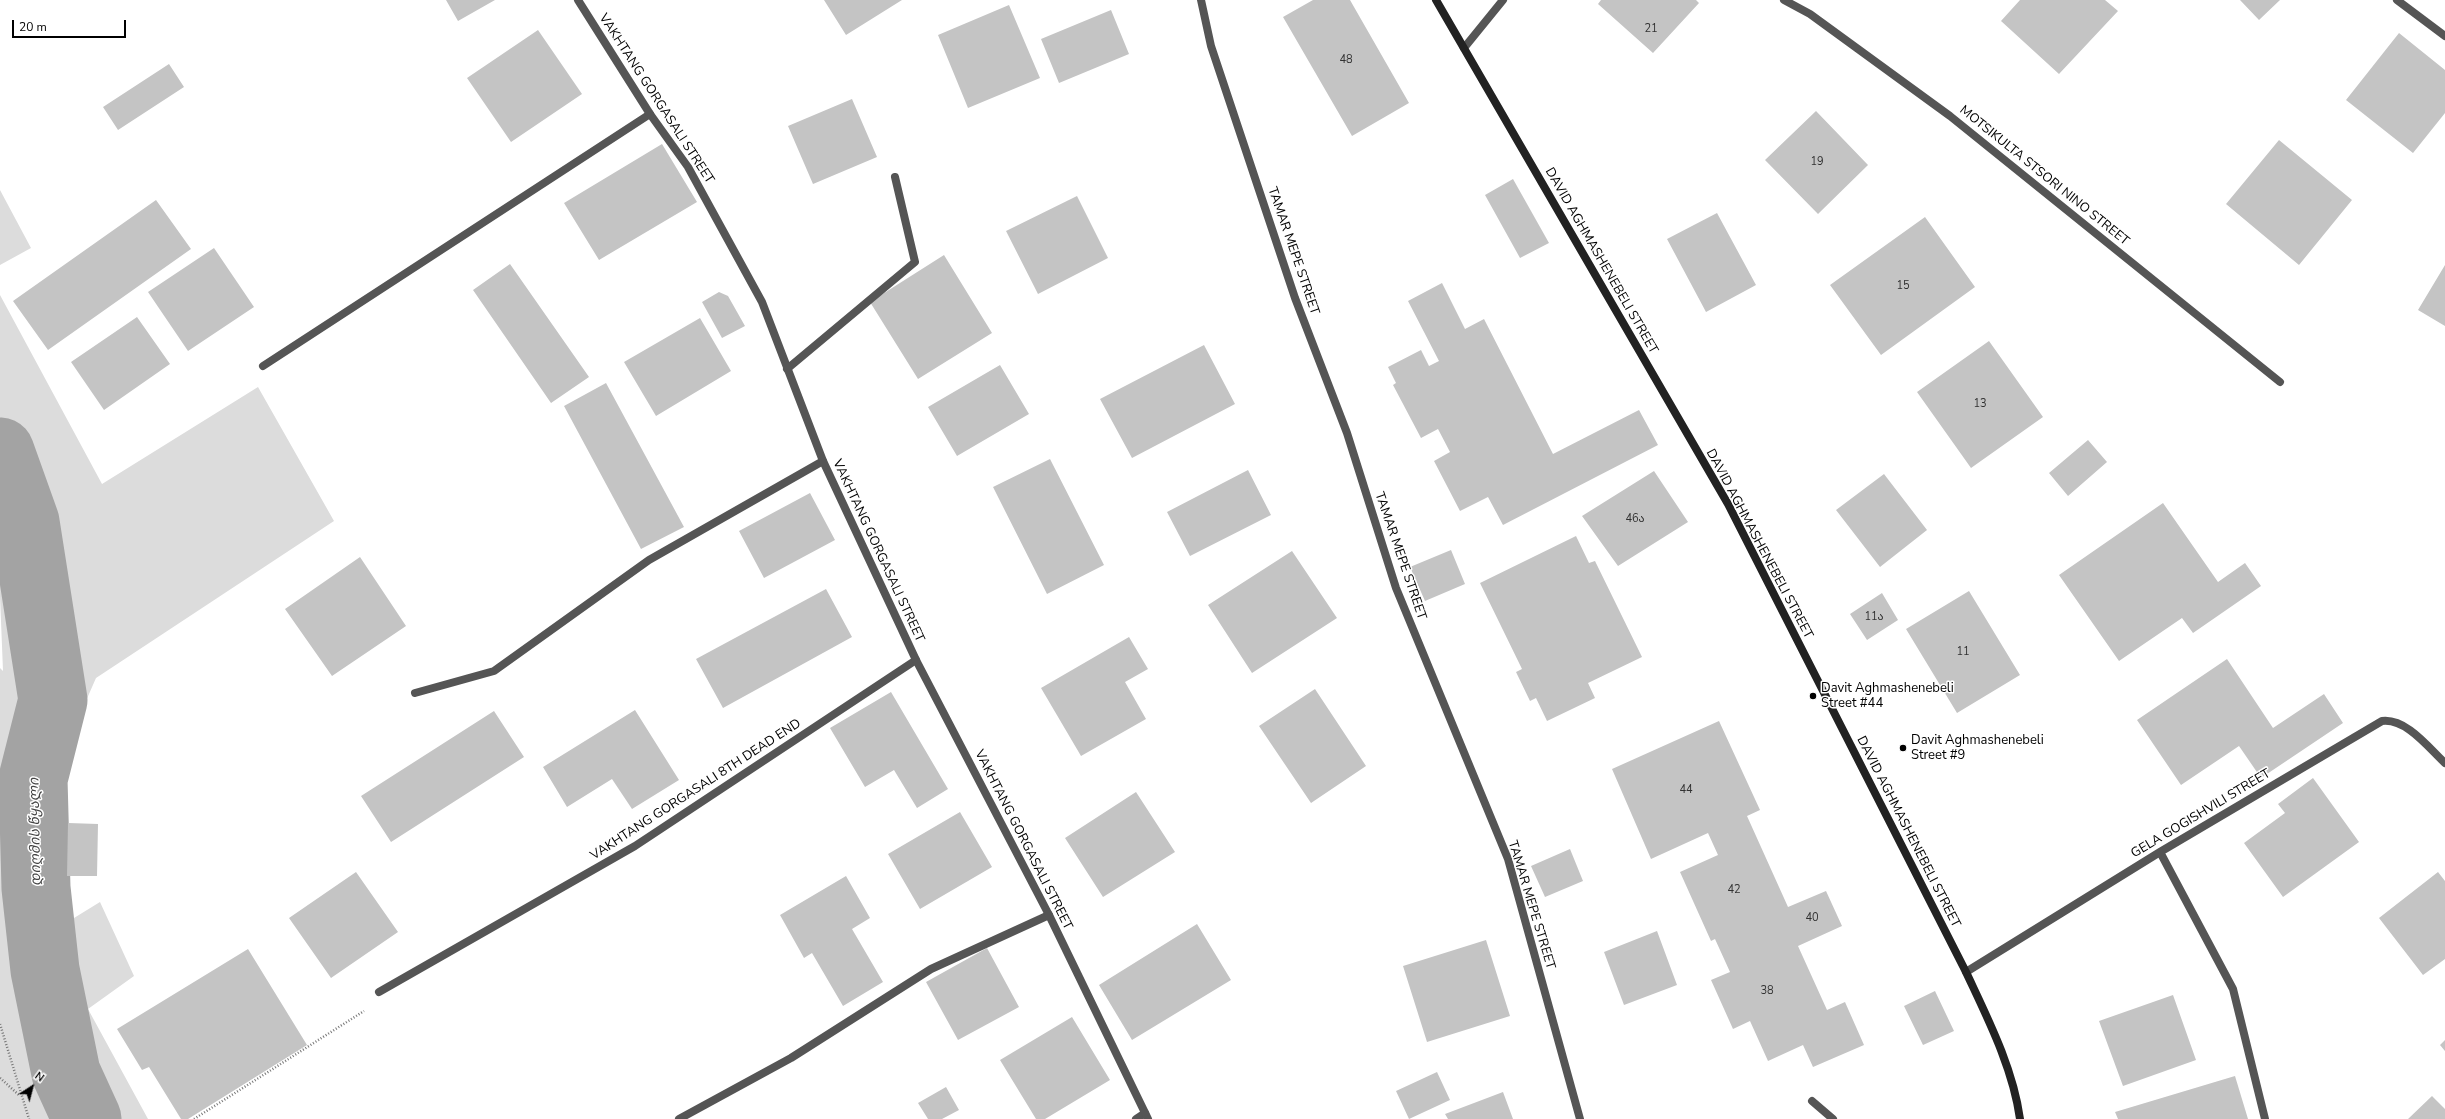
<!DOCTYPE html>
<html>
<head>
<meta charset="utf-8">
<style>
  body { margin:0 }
  #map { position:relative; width:2445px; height:1119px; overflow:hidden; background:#fff; font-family:"Nunito Sans",sans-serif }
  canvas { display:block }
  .north { position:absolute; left:12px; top:1067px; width:40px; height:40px; -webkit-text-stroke:3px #fff; paint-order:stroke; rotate:36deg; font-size:11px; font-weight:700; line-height:16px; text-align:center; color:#000 }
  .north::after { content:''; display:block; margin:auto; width:14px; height:18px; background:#000; clip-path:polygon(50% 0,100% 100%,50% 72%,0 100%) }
  .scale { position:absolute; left:12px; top:20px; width:114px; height:18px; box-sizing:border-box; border:2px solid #000; border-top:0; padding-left:5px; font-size:12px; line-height:14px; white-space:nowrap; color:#000; -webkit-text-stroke:3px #fff; paint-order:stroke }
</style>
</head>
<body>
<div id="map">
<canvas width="2445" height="1119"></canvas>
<div class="north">N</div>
<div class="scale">20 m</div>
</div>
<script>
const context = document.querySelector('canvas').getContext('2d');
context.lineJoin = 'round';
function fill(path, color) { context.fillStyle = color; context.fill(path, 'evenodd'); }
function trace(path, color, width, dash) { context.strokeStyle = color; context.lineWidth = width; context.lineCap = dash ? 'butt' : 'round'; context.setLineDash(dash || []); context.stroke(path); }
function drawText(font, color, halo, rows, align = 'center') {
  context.font = font + ' "Nunito Sans","Noto Sans Georgian",sans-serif'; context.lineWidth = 3; context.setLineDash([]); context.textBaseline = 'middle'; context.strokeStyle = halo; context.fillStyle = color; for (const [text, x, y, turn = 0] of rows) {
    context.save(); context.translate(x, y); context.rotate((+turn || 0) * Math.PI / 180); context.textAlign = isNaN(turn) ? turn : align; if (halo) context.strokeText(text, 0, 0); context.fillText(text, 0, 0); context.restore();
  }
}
fill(new Path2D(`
  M0 190 31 248 0 265Z
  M0 295 102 484 258 387 334 521 96 678 64 751 52 831 61 926 100 902 134 976 88 1009 148 1119H0V668L3 671 0 596Z`), '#dcdcdc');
trace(new Path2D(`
  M0 452 25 522 53 700 33 779 36 888 45 970 66 1073 87 1119`), '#a3a3a3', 69);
fill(new Path2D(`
  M446 0H495L458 21Z
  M824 0H902L846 35Z
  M1313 0H1350L1409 103 1352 136 1283 17Z
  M1601 0H1696L1699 3 1653 53 1598 4Z
  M2020 0H2105L2118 11 2059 74 2001 21Z
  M2240 0H2280L2259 20Z
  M1009 5 1040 78 968 108 938 35Z
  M1111 10 1129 54 1059 83 1041 39Z
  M538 30 582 94 511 142 467 78Z
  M2399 33 2445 70V113L2413 153 2346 100Z
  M169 64 184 87 118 130 103 107Z
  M852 99 877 157 813 184 788 126Z
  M1816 111 1868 165 1818 214 1765 160Z
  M2279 140 2352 200 2299 265 2226 204Z
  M662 144 697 202 599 260 564 203Z
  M1513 179 1549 243 1520 258 1485 195Z
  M1077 196 1108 258 1038 294 1006 231Z
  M156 200 191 249 48 350 13 301Z
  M1717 213 1756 285 1706 312 1667 239Z
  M1925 217 1975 287 1881 355 1830 285Z
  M214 248 254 307 188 351 148 292Z
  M944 255 992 333 918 379 870 302Z
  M510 264 589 377 551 403 473 290Z
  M2445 265V326L2418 310Z
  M1442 283 1465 329 1484 319 1553 454 1639 410 1658 445 1503 525 1488 497 1460 511 1434 461 1450 452 1438 429 1421 438 1393 385 1396 383 1388 367 1421 350 1429 366 1439 361 1408 301Z
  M719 292 728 296 745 326 722 338 702 302Z
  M137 317 170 364 104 410 71 362Z
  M700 318 731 371 656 416 624 362Z
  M1989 341 2043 417 1971 468 1917 392Z
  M1204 345 1235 404 1132 458 1100 399Z
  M1000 365 1029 414 957 456 928 407Z
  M606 383 684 527 641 549 564 406Z
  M2088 440 2107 462 2068 496 2049 473Z
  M1050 459 1104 565 1047 594 993 487Z
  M1248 470 1271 515 1190 556 1167 512Z
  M1654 471 1688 522 1618 566 1582 516Z
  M1884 474 1927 530 1880 567 1836 510Z
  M810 493 835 540 764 578 739 531Z
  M2163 503 2218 582 2245 563 2261 586 2193 633 2182 618 2119 661 2059 575Z
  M1576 536 1589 563 1595 561 1642 657 1588 683 1595 698 1547 721 1536 698 1530 701 1516 672 1522 669 1480 583Z
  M1451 550 1465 584 1425 601 1410 567Z
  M1292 551 1337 618 1252 673 1208 605Z
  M360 557 406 626 332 676 285 609Z
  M826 589 852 637 723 708 696 659Z
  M1969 591 2020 675 1957 713 1906 629Z
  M1882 593 1898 620 1867 640 1850 614Z
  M1129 637 1148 669 1125 682 1146 719 1081 756 1041 688Z
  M2227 659 2273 728 2324 694 2343 723 2261 778 2239 746 2181 785 2137 720Z
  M1315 689 1366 766 1311 803 1259 726Z
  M891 692 948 789 917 808 894 770 865 787 830 728Z
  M635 710 679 780 632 809 612 779 567 807 543 767Z
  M494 711 524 757 391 842 361 796Z
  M1719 721 1760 810 1747 816 1788 907 1826 891 1842 926 1798 946 1827 1010 1845 1002 1864 1045 1813 1067 1803 1045 1768 1061 1750 1021 1733 1029 1711 980 1730 972 1715 939 1711 941 1680 872 1718 855 1708 833 1651 859 1612 769Z
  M2313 778 2359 842 2283 897 2244 843 2285 813 2278 804Z
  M1136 792 1175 852 1103 897 1065 838Z
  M960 812 992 867 920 909 888 854Z
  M68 823 98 824 97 876H67Z
  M1570 849 1583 881 1545 897 1531 866Z
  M356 872 398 932 331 978 289 918Z
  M2438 872 2445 881V959L2423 975 2379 918Z
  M846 876 870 918 852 929 883 982 843 1006 812 953 804 958 780 915Z
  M1197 924 1231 980 1132 1040 1099 985Z
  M1657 931 1677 985 1624 1005 1604 952Z
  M1486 940 1510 1016 1427 1042 1403 966Z
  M987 948 1019 1007 958 1040 926 982Z
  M248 949 307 1045 188 1119H181L149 1067 142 1070 117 1029Z
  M1935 991 1954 1031 1923 1045 1904 1006Z
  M2173 995 2196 1060 2123 1086 2099 1021Z
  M1072 1017 1110 1080 1045 1119H1036L1000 1060Z
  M2445 1040V1051L2440 1045Z
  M1437 1072 1450 1100 1409 1119 1396 1091Z
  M2235 1076 2248 1119H2118L2115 1112Z
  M946 1087 959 1110 942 1119H928L918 1103Z
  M1503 1092 1513 1119H1448L1445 1114Z
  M2432 1096 2445 1109V1119H2408Z`), '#c4c4c4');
trace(new Path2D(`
  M0 1024 29 1119
  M0 1078 20 1096
  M194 1119 364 1011`), '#777', 2.5, [1, 2]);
trace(new Path2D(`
  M263 366 650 114
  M787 369 915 262 895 177
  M415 693 494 671 649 560 823 461
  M379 992 635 846 916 660
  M1812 1101 1833 1119
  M679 1119 791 1058 931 969 1049 915
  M1136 1119 1145 1113`), '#555', 8);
trace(new Path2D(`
  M578 0 650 114 688 167 762 302 823 461 916 660 1049 915 1148 1119
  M1201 0 1211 46 1295 298 1347 433 1396 588 1508 859 1580 1119
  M1784 0 1810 14 1950 116 2280 382
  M2397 0 2445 36
  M1464 48 1503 0
  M2160 852 2233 989 2265 1119
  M1966 972 2160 852 2382 721C2406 718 2428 747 2445 763`), '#555', 8);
trace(new Path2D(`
  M1436 0 1728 504 1966 972C1988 1019 2013 1068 2020 1119`), '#222', 8);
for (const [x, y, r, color] of [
  [1813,696,4,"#000"],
  [1903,748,4,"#000"]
]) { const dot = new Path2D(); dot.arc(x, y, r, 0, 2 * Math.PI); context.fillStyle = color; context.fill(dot); trace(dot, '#fff', 1.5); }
drawText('11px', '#313131', null, [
  ["21",1651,29],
  ["48",1346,60],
  ["19",1817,162],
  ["15",1903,286],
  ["13",1980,404],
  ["46ა",1635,519],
  ["11ა",1874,617],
  ["11",1963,652],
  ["44",1686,790],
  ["42",1734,890],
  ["40",1812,918],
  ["38",1767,991]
]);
drawText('13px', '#000', '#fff', [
  ["VAKHTANG GORGASALI STREET",656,99,57],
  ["MOTSIKULTA STSORI NINO STREET",2044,176,39],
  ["TAMAR MEPE STREET",1293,251,71],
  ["DAVID AGHMASHENEBELI STREET",1601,261,60],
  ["DAVID AGHMASHENEBELI STREET",1759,544,62],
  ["VAKHTANG GORGASALI STREET",878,551,65],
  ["TAMAR MEPE STREET",1400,556,71],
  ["VAKHTANG GORGASALI 8TH DEAD END",696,790,-33],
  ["GELA GOGISHVILI STREET",2201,814,-31],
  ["DAVID AGHMASHENEBELI STREET",1908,832,63],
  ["VAKHTANG GORGASALI STREET",1023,840,63],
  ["TAMAR MEPE STREET",1531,905,73]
]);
drawText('13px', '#000', '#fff', [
  ["Davit Aghmashenebeli",1821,689],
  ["Street #44",1821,704],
  ["Davit Aghmashenebeli",1911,741],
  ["Street #9",1911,756]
], 'left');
drawText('italic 14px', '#444', '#fff', [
  ["დიღმის წყალი",36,832,-91]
]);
</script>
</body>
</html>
